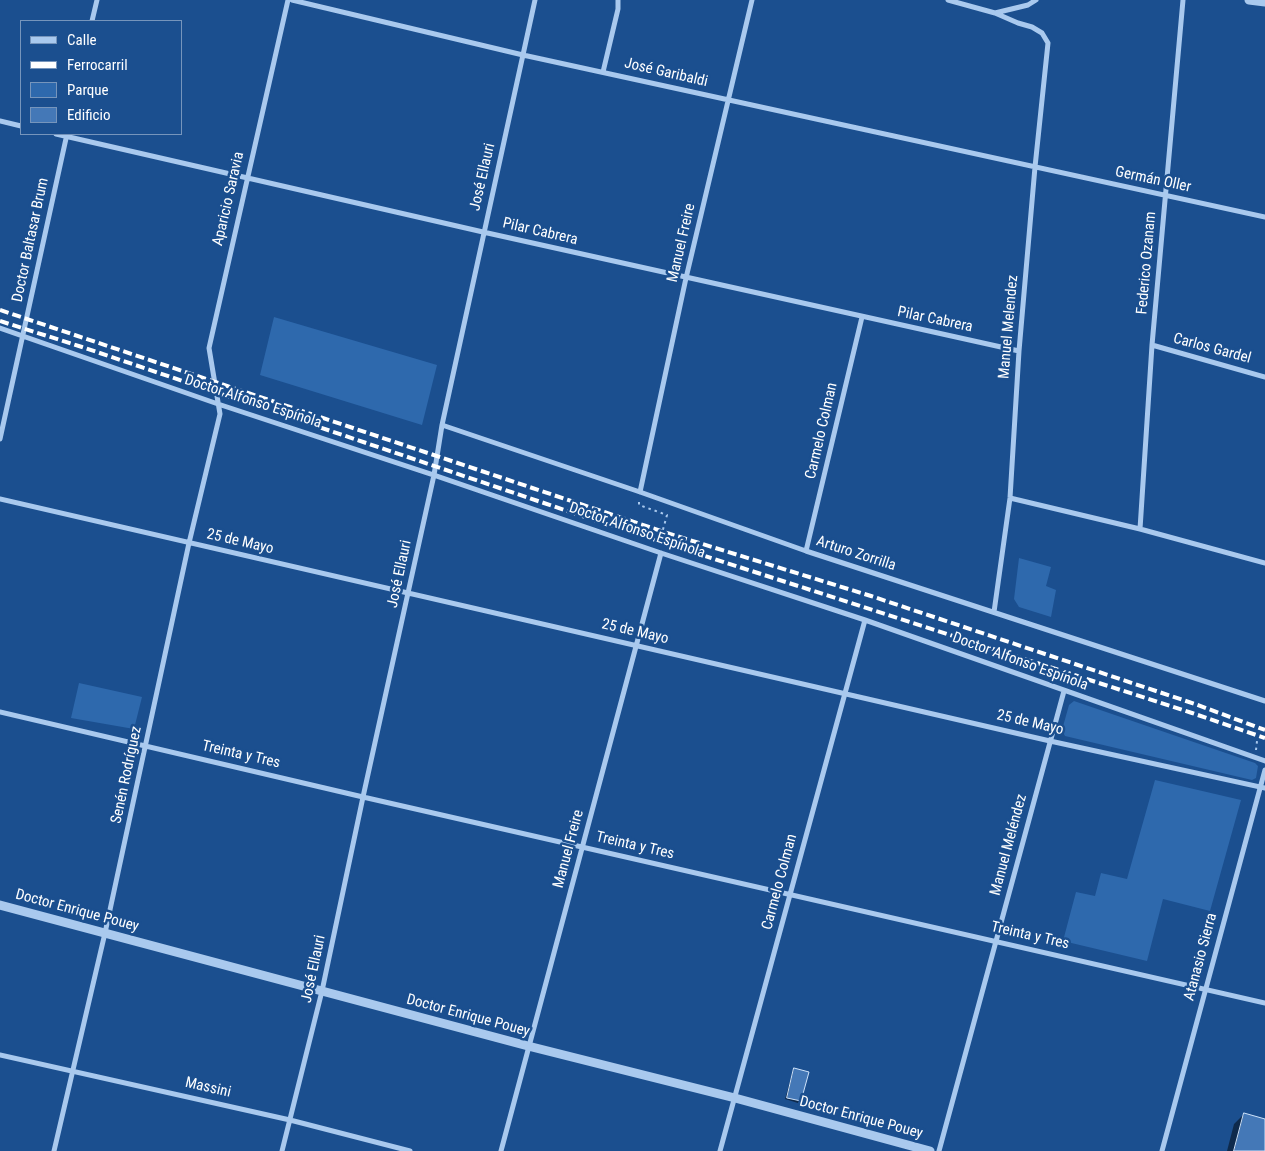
<!DOCTYPE html>
<html>
<head>
<meta charset="utf-8">
<style>
  body { margin:0 }
  #map { position:relative; width:1265px; height:1151px; overflow:hidden; background:#1b4f8f; font-family:"Roboto Condensed",sans-serif }
  canvas { display:block }
  .legend { position:absolute; left:20px; top:20px; width:162px; height:115px; box-sizing:border-box; background:#1b4f8f; border:1px solid #7695bc; margin:0; padding:6px 9px; list-style:none; font-size:15px; color:#fff }
  .legend li { display:flex; align-items:center; gap:10px; height:25px }
  .legend b { width:25px; border:1px solid #7695bc }
</style>
</head>
<body>
<div id="map">
<canvas width="1265" height="1151"></canvas>
<ul class="legend">
<li><b style="height:6px;background:#a9c9ee"></b>Calle</li>
<li><b style="height:6px;background:#fff"></b>Ferrocarril</li>
<li><b style="height:14px;background:#2e69ad"></b>Parque</li>
<li><b style="height:14px;background:#4478b7"></b>Edificio</li>
</ul>
</div>
<script>
const context = document.querySelector('canvas').getContext('2d');
context.lineJoin = 'round';
function fill(path, color) { context.fillStyle = color; context.fill(path, 'evenodd'); }
function trace(path, color, width, dash) { context.strokeStyle = color; context.lineWidth = width; context.lineCap = dash ? 'butt' : 'round'; context.setLineDash(dash || []); context.stroke(path); }
function drawText(font, color, halo, rows, align = 'center') {
  context.font = font + ' "Roboto Condensed",sans-serif'; context.lineWidth = 5; context.setLineDash([]); context.textBaseline = 'middle'; context.strokeStyle = halo; context.fillStyle = color; for (const [text, x, y, turn = 0] of rows) {
    context.save(); context.translate(x, y); context.rotate((+turn || 0) * Math.PI / 180); context.textAlign = isNaN(turn) ? turn : align; if (halo) context.strokeText(text, 0, 0); context.fillText(text, 0, 0); context.restore();
  }
}
fill(new Path2D(`
  M274 317 437 365 422 425 260 375Z
  M1019 558 1051 567 1046 586 1056 590 1051 617 1019 607 1014 599Z
  M79 683 142 697 134 729 71 718Z
  M1074 701 1255 763 1258 766 1256 778 1252 780 1065 736 1062 730 1069 705Z
  M1155 780 1241 800 1210 911 1163 899 1147 961 1063 941 1076 892 1095 896 1101 873 1127 879Z`), '#2e69ad');
fill(new Path2D(`
  M795 1069 800 1101 798 1103 785 1099 793 1071Z
  M1244 1114 1265 1120V1151H1227L1234 1124Z`), '#0007');
const building = new Path2D(`
  M794 1068 809 1072 801 1101 787 1098Z
  M1244 1113 1265 1119V1151H1234Z`);
fill(building, '#4478b7');
trace(building, '#cfe3fa', 1);
trace(new Path2D(`
  M639 502V505L667 515 659 544
  M1256 750 1257 741`), '#a9c9ee', 2, [2.5, 4]);
trace(new Path2D(`
  M292 0 523 55 1265 217
  M948 0 995 13 1018 23 1032 27 1042 33 1048 43 1035 167 1019 351 1010 498 994 612
  M995 13 1028 5 1036 0
  M92 21 97 0
  M603 72 618 9V0
  M0 121 21 126
  M56 134 483 232 1019 351
  M0 328 218 404 434 475 661 553 865 620 1265 761
  M1152 345 1265 377
  M442 425 640 492 806 551 1265 701
  M0 439 67 134
  M640 492 686 278 752 0
  M1010 498 1140 529 1265 563
  M0 499 1050 741 1265 788
  M1140 529 1152 345 1183 0
  M806 551 862 317
  M0 712 363 797 1265 1003
  M0 1055 290 1120 410 1151
  M54 1151 105 933 189 543 220 414 209 348 288 0
  M282 1151 322 991 363 797 434 475 442 425 535 0
  M501 1151 661 553
  M720 1151 865 620
  M939 1151 1064 691
  M1162 1151 1265 770`), '#a9c9ee', 5);
trace(new Path2D(`
  M1249 0 1265 2
  M0 905 528 1046 735 1098 930 1151`), '#a9c9ee', 9);
trace(new Path2D(`
  M0 310 670 534 871 596 1195 704 1265 730
  M0 321 82 347 609 525 1192 713 1265 738`), '#fff', 4, [9, 4]);
drawText('15px', '#fff', '#1b4f8f', [
  ["José Garibaldi",666,73,13],
  ["José Ellauri",483,177,-77],
  ["Germán Oller",1153,180,12],
  ["Aparicio Saravia",229,199,-77],
  ["Pilar Cabrera",540,232,13],
  ["Doctor Baltasar Brum",31,240,-78],
  ["Manuel Freire",682,243,-77],
  ["Federico Ozanam",1147,263,-85],
  ["Pilar Cabrera",935,320,12],
  ["Manuel Melendez",1009,327,-85],
  ["Carlos Gardel",1212,349,15],
  ["Doctor Alfonso Espínola",253,402,18],
  ["Carmelo Colman",822,431,-77],
  ["Doctor Alfonso Espínola",637,531,19],
  ["25 de Mayo",240,542,13],
  ["Arturo Zorrilla",856,554,18],
  ["José Ellauri",400,574,-78],
  ["25 de Mayo",635,632,13],
  ["Doctor Alfonso Espínola",1020,662,20],
  ["25 de Mayo",1030,723,13],
  ["Treinta y Tres",241,755,13],
  ["Senén Rodríguez",127,775,-78],
  ["Manuel Meléndez",1009,845,-75],
  ["Treinta y Tres",635,846,13],
  ["Manuel Freire",569,849,-75],
  ["Carmelo Colman",780,882,-75],
  ["Doctor Enrique Pouey",77,911,15],
  ["Treinta y Tres",1030,936,13],
  ["Atanasio Sierra",1201,957,-75],
  ["José Ellauri",314,969,-78],
  ["Doctor Enrique Pouey",468,1016,15],
  ["Massini",208,1088,13],
  ["Doctor Enrique Pouey",861,1118,15]
]);
</script>
</body>
</html>
